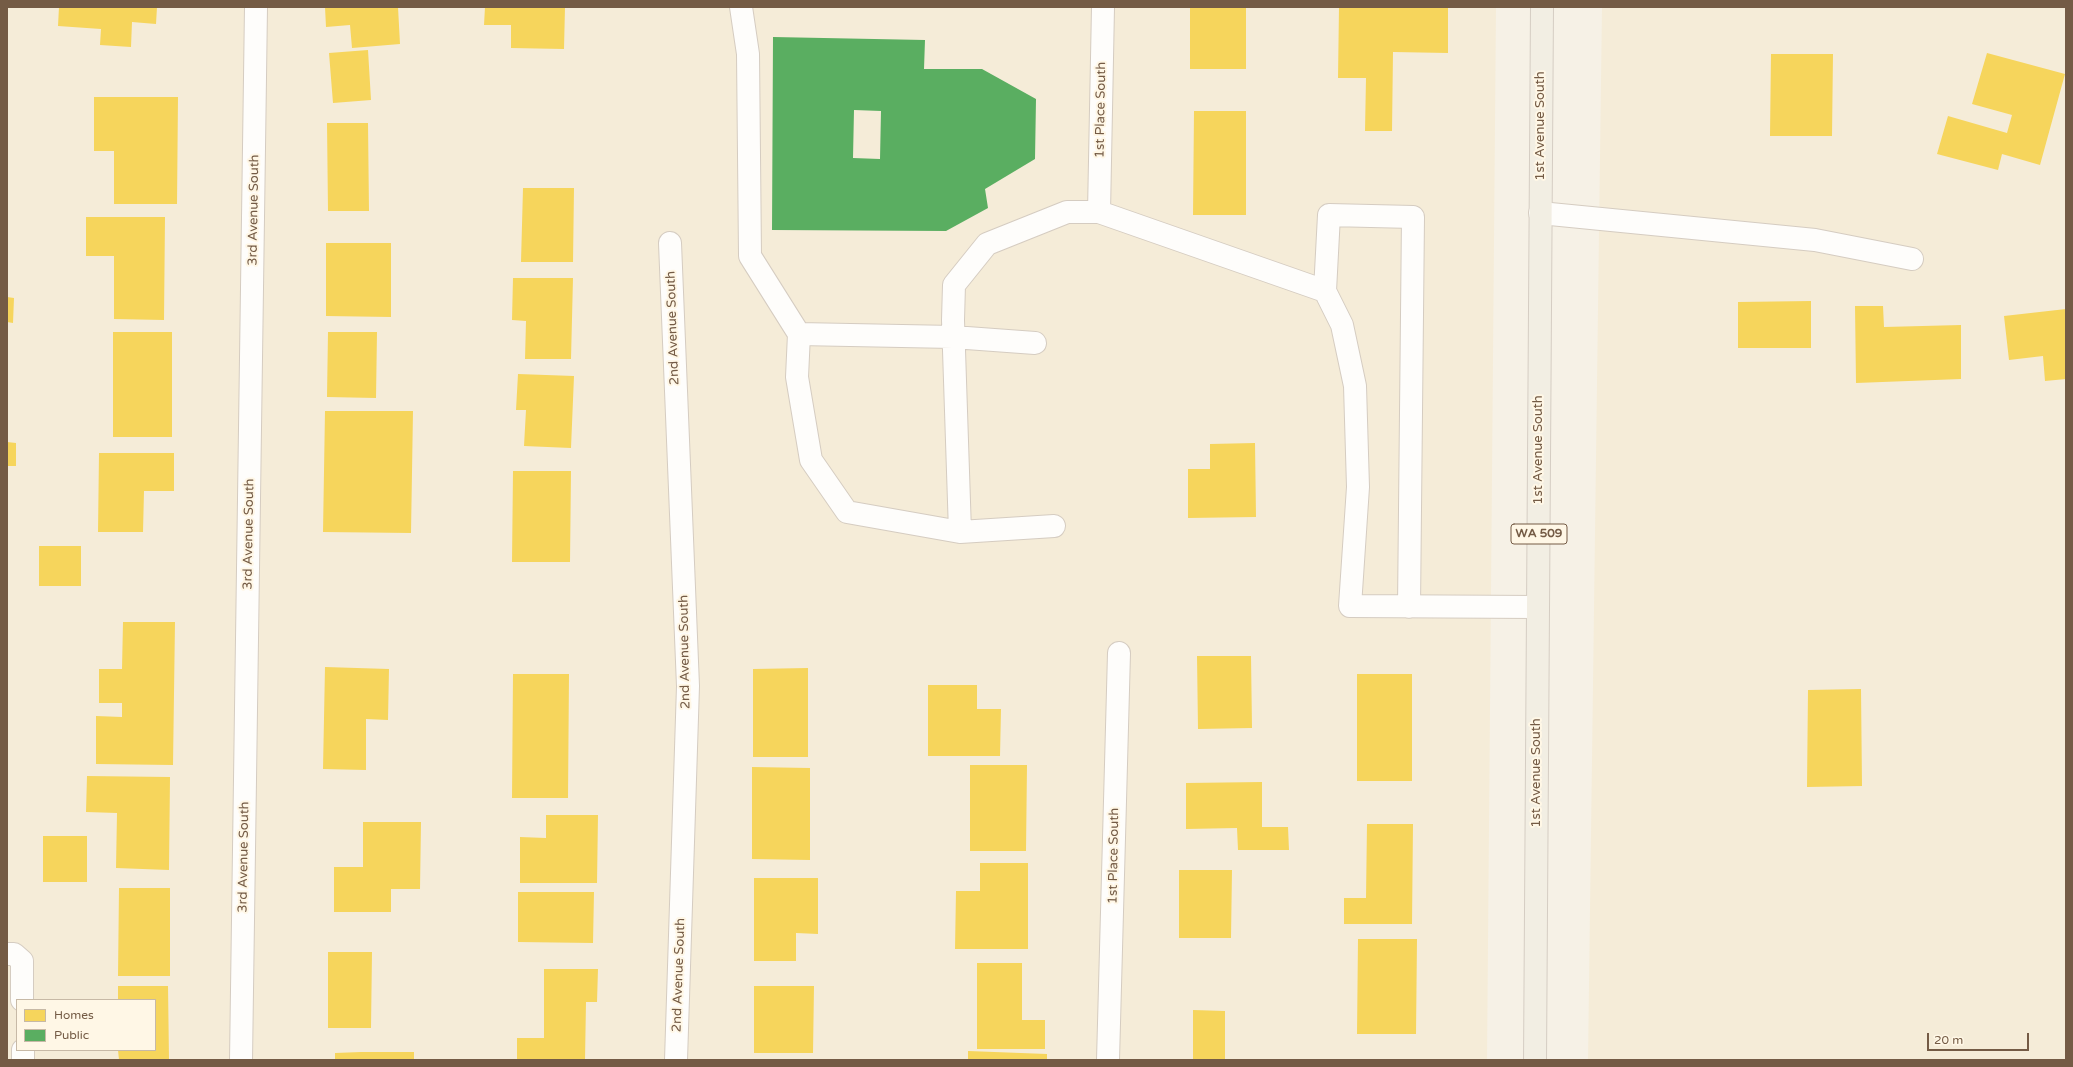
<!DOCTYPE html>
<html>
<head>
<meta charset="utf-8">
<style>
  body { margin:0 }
  #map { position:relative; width:2073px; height:1067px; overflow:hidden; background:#f6f1e6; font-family:"Varela Round",sans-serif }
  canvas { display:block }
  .frame { position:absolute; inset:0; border:8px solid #745b45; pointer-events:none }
  .legend { position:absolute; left:16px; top:999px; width:140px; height:52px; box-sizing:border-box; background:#fff7e6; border:1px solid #c7b9a6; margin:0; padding:5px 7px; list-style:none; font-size:12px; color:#745b45 }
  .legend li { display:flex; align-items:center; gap:8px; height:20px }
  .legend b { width:20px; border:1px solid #c7b9a6 }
  .scale { position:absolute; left:1927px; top:1033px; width:102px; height:18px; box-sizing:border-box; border:2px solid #745b45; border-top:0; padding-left:5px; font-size:12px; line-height:14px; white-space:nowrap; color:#745b45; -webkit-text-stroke:3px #fff7e6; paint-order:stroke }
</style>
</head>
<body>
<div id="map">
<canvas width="2073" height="1067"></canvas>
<div class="frame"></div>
<ul class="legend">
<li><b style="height:11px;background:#f6d55c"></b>Homes</li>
<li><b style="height:11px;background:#5aae61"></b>Public</li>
</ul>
<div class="scale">20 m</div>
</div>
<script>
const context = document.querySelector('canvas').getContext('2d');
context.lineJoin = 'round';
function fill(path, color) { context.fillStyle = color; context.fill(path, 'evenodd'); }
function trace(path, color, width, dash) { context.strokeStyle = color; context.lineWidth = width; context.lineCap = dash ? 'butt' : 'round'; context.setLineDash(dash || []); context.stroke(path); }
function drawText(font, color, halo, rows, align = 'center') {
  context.font = font + ' "Varela Round",sans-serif'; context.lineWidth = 4; context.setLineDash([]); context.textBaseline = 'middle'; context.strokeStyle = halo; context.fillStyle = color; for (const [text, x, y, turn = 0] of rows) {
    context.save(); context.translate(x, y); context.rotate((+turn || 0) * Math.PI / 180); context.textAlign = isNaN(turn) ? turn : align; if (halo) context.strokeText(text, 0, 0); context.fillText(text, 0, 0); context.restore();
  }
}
fill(new Path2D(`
  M7 7H1496L1487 1060H7ZM17 1000H155V1050H17Z
  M1602 7H2066V1060H1588Z`), '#f5ecd8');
fill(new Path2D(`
  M59 7H157L156 24 132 22 131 47 100 45 101 29 58 26Z
  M325 7H398L400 44 352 48 350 25 326 27Z
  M485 7H565L564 49 511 48V25H484Z
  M1190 7H1246V69H1190Z
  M1339 7H1448V53L1393 52 1392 131H1365L1366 78H1338Z
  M368 50 371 100 333 103 329 53Z
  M1987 53 2065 74 2040 165 2002 154 1998 170 1937 154 1948 116 2007 133 2012 115 1972 104Z
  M1771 54H1833L1832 136H1770Z
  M94 97H178L177 204H114V151H94Z
  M1194 111H1246V215H1193Z
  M327 123H368L369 211H328Z
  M523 188H574L573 262H521Z
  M86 217H165L164 320 114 319V256H86Z
  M326 243H391V317L326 316Z
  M513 278H573L571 359H525L526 321 512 320Z
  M7 297 14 298 13 323 7 322Z
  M1811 301V348H1738V302Z
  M1855 306H1883L1884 327 1961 325V379L1856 383Z
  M2066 309V379L2045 381 2043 356 2009 360 2004 316Z
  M113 332H172V437H113Z
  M328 332H377L376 398 327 397Z
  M518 374 574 376 571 448 524 446 526 410H516Z
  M325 411H413L411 533 323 532Z
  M7 442 16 443V466H7Z
  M1255 443 1256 517 1188 518V469H1210V444Z
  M99 453H174V491H144L143 532H98Z
  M513 471H571L570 562H512Z
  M39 546H81V586H39Z
  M123 622H175L173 765 96 764V716L122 717V703H99V669H122Z
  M1197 656H1251L1252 728 1198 729Z
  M325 667 389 669 388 720 366 719V770L323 769Z
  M808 668V757H753V669Z
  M513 674H569L568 798H512Z
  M1357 674H1412V781H1357Z
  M928 685H977V709H1001L1000 756H928Z
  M1861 689 1862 786 1807 787 1808 690Z
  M970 765H1027L1026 851H970Z
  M752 767 810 768V860L752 859Z
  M87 776 170 777 169 870 116 868 117 813 86 812Z
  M1262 782V827H1288L1289 850H1238L1237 828 1186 829V783Z
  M546 815H598L597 883H520V837L546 838Z
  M363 822H421L420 889H391V912H334V867H363Z
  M1367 824H1413L1412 924H1344V898H1366Z
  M43 836H87V882H43Z
  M980 863H1028V949H955L956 891H980Z
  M1179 870H1232L1231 938H1179Z
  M754 878H818V934L796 933V961H754Z
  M119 888H170V976H118Z
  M518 892H594L593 943 518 942Z
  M1358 939H1417L1416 1034H1357Z
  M328 952H372L371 1028H328Z
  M977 963H1022V1020H1045V1049H977Z
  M544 969H598L597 1002H586L585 1060H517V1038H544Z
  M118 986H168L169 1060H119L118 1050H155V1000H118Z
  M754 986H814L813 1053H754Z
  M1193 1010 1225 1011V1060H1193Z
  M968 1051 1047 1054V1060H968Z
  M361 1052H414V1060H335V1053Z`), '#f6d55c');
fill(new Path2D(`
  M773 37 925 40 924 69H982L1036 99 1035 159 985 189 988 208 946 231 772 230ZM854 110 881 111 880 159 853 158Z`), '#5aae61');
const minor = new Path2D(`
  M741 7 748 54 750 256 799 334
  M1099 212 1103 7
  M1540 213 1815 240 1912 259
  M670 243 688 686 676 1060
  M1035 343 953 337 799 334 797 377 811 460 847 512 960 532 1054 526
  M960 532 953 320 954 285 987 244 1067 212H1099L1325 291
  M1409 607 1413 217 1329 215 1325 291 1342 325 1355 386 1358 487 1350 606 1538 607
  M7 954H14L22 961V1000
  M23 1050V1060
  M241 1060 256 7
  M1108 1060 1119 653`);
const major = new Path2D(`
  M1535 1060 1542 7`);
trace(minor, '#d5ccc1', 24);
trace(major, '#d5cdc3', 24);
trace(minor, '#fefdfb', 22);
trace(major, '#f2eee3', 22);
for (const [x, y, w] of [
  [1539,534,56]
]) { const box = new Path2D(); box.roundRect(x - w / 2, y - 10, w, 20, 3); context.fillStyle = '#fff7e6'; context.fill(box); trace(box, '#745b45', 1); }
drawText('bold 12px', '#745b45', null, [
  ["WA 509",1539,534]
]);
drawText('13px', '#745b45', '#fff7e6', [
  ["1st Place South",1101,110,-89],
  ["1st Avenue South",1541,126,-90],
  ["3rd Avenue South",254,210,-89],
  ["2nd Avenue South",673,328,-92],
  ["1st Avenue South",1539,450,-90],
  ["3rd Avenue South",249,534,-89],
  ["2nd Avenue South",685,652,-91],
  ["1st Avenue South",1537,773,-90],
  ["1st Place South",1114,856,-89],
  ["3rd Avenue South",244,857,-89],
  ["2nd Avenue South",679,975,-88]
]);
</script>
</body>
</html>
